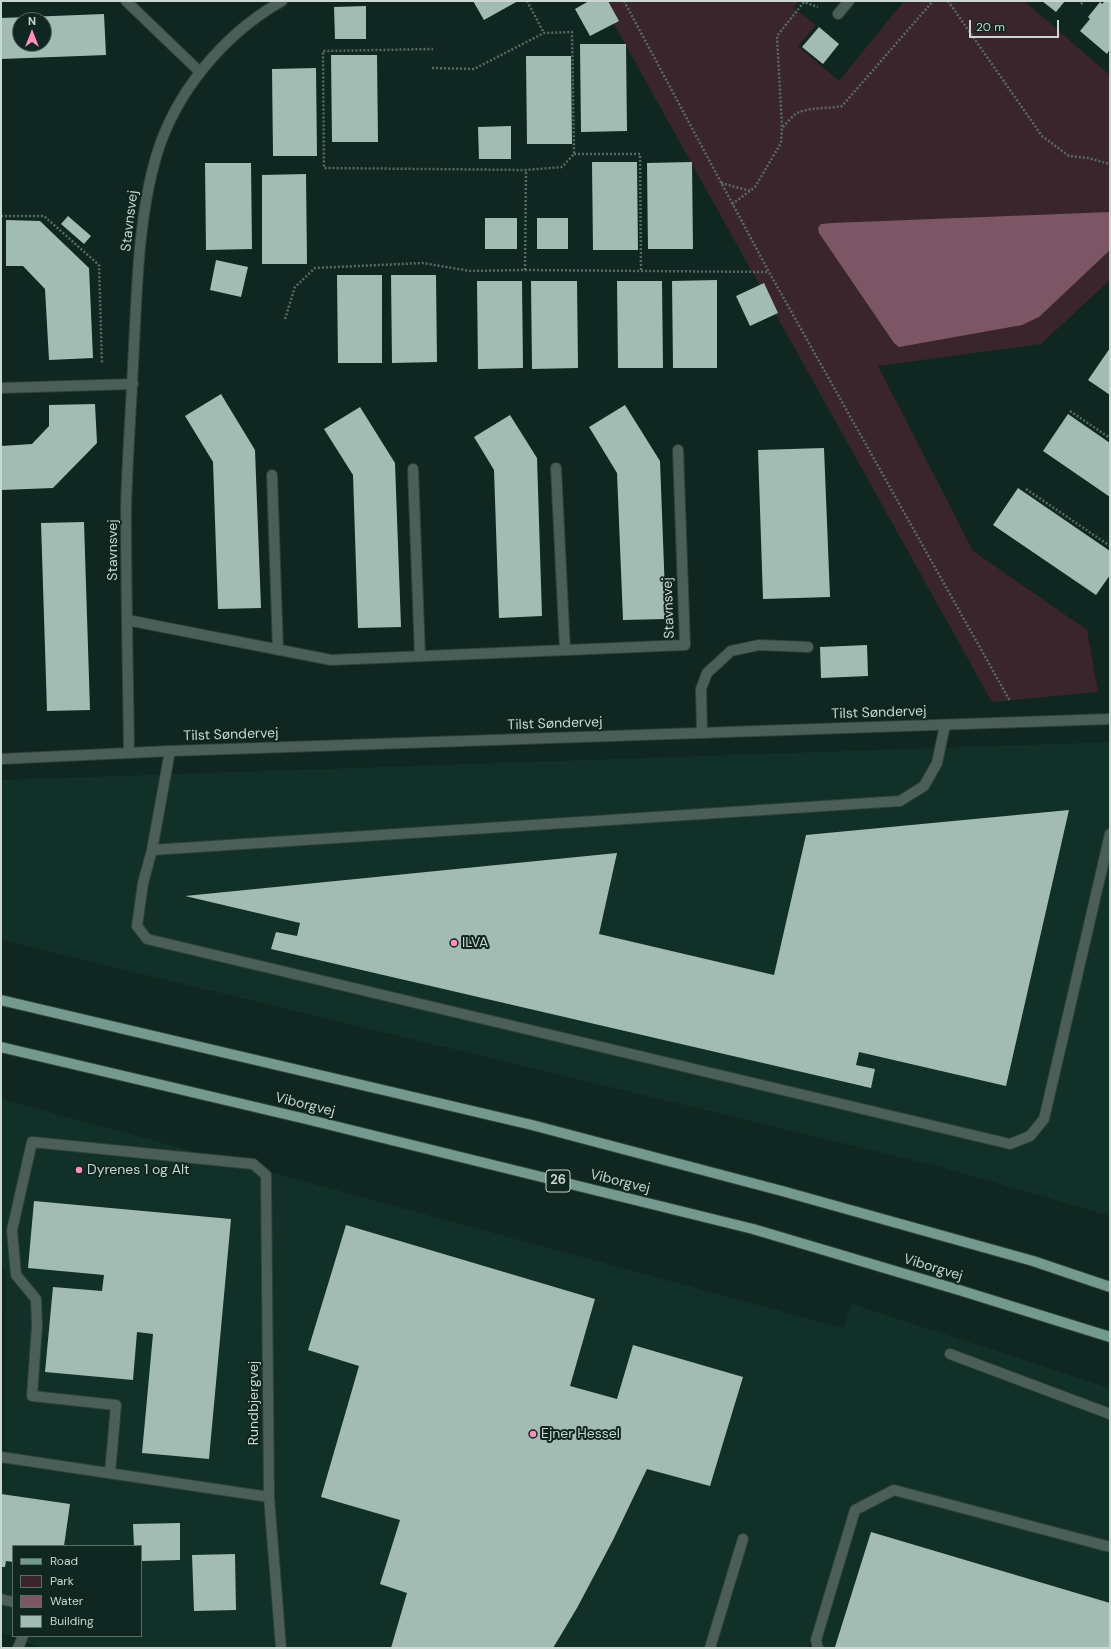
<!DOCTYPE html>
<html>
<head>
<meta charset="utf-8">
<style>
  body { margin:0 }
  #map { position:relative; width:1111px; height:1649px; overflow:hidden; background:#102620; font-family:"DM Sans",sans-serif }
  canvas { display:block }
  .frame { position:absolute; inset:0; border:2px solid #cad7d2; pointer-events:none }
  .legend { position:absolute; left:12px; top:1545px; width:130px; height:92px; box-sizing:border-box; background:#102620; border:1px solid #5a6d67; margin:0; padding:5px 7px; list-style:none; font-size:12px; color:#cad7d2 }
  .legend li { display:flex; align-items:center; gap:8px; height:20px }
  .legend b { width:20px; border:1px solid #5a6d67 }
  .north { position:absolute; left:12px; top:12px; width:40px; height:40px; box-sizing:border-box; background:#102620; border:1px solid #5a6d67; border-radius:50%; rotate:0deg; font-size:11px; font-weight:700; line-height:16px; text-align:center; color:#cad7d2 }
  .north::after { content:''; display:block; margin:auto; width:14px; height:18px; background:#fe8ebc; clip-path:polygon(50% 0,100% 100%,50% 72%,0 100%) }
  .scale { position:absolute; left:969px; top:20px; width:90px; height:18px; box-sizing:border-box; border:2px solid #cad7d2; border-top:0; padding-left:5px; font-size:12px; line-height:14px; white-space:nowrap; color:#cad7d2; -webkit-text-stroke:3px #102620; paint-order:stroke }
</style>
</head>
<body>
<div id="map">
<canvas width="1111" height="1649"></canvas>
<div class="frame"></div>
<ul class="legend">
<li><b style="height:5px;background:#749a8f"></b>Road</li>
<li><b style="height:11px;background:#3b252d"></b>Park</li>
<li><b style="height:11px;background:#7c5664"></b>Water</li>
<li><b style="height:11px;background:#a2bcb4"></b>Building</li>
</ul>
<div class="north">N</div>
<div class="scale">20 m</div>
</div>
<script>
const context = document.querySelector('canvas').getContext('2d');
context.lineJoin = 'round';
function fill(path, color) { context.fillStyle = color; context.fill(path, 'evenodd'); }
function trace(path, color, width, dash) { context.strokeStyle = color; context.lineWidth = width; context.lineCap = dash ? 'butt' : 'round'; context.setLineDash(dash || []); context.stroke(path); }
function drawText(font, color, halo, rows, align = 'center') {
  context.font = font + ' "DM Sans",sans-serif'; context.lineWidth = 4; context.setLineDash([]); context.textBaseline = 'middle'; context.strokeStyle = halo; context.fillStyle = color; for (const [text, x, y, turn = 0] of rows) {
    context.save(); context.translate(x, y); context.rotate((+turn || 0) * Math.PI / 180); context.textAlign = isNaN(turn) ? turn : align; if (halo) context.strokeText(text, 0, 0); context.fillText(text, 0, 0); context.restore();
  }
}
fill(new Path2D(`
  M1110 742V1216L941 1167 1 940V780Z
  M1 1099 843 1328 852 1304 1110 1388V1648H43L1 1633V1480H4L6 1275 1 1263ZM13 1546H141V1636H13Z`), '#103028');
fill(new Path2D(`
  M601 1H798L794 8 816 25 798 46 839 81 904 1H1024L1110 75V280L1041 344 878 366 973 551 1087 630 1098 692 992 702Z`), '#3b252d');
fill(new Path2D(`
  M1110 212V250L1039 317 1022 325 899 347 894 343 819 233 818 228 821 224 832 223Z`), '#7c5664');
fill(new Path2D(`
  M473 1H518L484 20Z
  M589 1H608L619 21 590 36 575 9Z
  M1042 1H1065L1056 12Z
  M1105 1H1110V49L1107 54 1080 31 1090 19 1088 17 1100 2 1102 4Z
  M366 6V39H335L334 7Z
  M104 14 106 55 1 59V18ZM20 20H44V44H20Z
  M819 27 839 44 823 64 802 47Z
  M580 44H626L627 131 581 132Z
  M331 55H377L378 142H332Z
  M526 56H571L572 144H527Z
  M316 68 317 156H273L272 69Z
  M511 126V159H479L478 127Z
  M592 162H637L638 250H593Z
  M692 162 693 249H648L647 163Z
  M205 163H251L252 249 206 250Z
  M306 174 307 264H262V175Z
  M68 216 91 236 84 244 61 224Z
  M485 218H517V249H485Z
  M537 218H568V249H537Z
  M6 220 40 221 89 268 93 358 49 360 45 289 23 266H6Z
  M216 260 248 267 241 297 210 290Z
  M337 275H382V363H338Z
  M391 275H436L437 362 392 363Z
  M717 280V368H673L672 281Z
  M477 281H522L523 368 478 369Z
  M531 281H577L578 368 532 369Z
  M617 281H662L663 368H618Z
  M764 283 778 313 750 326 736 296Z
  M1110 348V395L1088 380Z
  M221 394 255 450 261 608 218 609 213 462 185 416Z
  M95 404 97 443 53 488 1 490V446L32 444 49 426V405Z
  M625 405 660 461 666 619 623 620 617 473 589 427Z
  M360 407 395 463 401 627 358 628 353 475 324 429Z
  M1068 414 1110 443V497L1043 451Z
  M510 415 537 458 542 616 499 618 494 470 474 437Z
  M824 448 830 597 763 599 758 450Z
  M1018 488 1110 551V575L1096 595 993 525Z
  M84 522 90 710 47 711 41 523Z
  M867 645 868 676 821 678 820 647Z
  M1069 810 1006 1086 859 1052 856 1065 875 1069 871 1088 271 949 276 932 297 936 300 923 185 896 617 853 599 934 774 975 806 835Z
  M34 1201 231 1219 209 1459 142 1453 153 1334 137 1332 133 1380 45 1372 53 1287 102 1291 104 1275 28 1268Z
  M346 1225 595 1299 570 1386 617 1399 633 1345 743 1377 710 1486 647 1469 613 1540 577 1608 553 1648H391L407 1593 380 1584 400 1520 321 1497 359 1366 308 1350Z
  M1 1494 70 1504 64 1546H13V1562L6 1561 5 1567H1Z
  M180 1523V1560L141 1561V1546H134L133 1524Z
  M871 1532 1110 1603V1648H839L835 1647Z
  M235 1554 236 1610 194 1611 192 1555Z`), '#a2bcb4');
const lane = new Path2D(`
  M838 14 849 1
  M702 733 701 689 707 673 731 651 759 645 808 647
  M170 751 152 850 143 883 137 926 147 939 1010 1144 1030 1136 1044 1119 1110 834
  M152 850 900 801 924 786 937 763 945 725
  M950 1354 1110 1414
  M1 1457 269 1497
  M110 1473 116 1405 32 1396 37 1326 36 1299 16 1275 12 1230 32 1142 253 1164
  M1 1599 13 1602
  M18 1648 23 1636
  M710 1648 743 1539
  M818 1648 816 1640 855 1510 894 1490 1110 1547`);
const street = new Path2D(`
  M126 1 200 72
  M1 388 133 384
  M556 468 565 650
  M413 469 420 656
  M272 475 278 650
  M127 620 331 660 685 645 678 450
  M129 752C128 672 126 591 126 510 127 462 131 413 133 365 137 297 137 222 156 157 175 92 224 34 282 1
  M1 759 170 751 1110 719
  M253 1164 266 1175 269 1497 281 1648`);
const primary = new Path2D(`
  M1 1000 532 1125 782 1191 1033 1261 1110 1287
  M1 1047 306 1119 753 1229 959 1290 1110 1337`);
trace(lane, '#2e423c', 12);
trace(street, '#2e423c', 12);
trace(primary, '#2e423c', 12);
trace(new Path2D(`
  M527 1 544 33
  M624 1 769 272 1010 701
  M948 1 1042 136 1069 156 1088 158 1110 164
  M1081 4 1084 1
  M432 68 474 69 544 33 572 32 574 154 562 167 526 170 324 168 323 51 433 49
  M783 127C787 123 792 116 797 113 810 107 828 109 842 106L933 1
  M574 154H640L641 271
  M721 183 750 191 755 187 781 143 782 127 777 36 804 2 818 7
  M732 204 750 191
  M1 216H44L99 265 102 364
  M525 270 526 170
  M285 319 295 287 315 268 423 263 470 271 525 270 769 272
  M1070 411 1110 438
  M1026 489 1110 546`), '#586a65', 2.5, [2, 2]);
trace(lane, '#4c5e58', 10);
trace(street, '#4c5e58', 10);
trace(primary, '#749a8f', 10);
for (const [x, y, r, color] of [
  [454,943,4,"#fe8ebc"],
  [79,1170,4,"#fe8ebc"],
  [533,1434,4,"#fe8ebc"]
]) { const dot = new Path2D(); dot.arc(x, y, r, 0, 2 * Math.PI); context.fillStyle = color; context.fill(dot); trace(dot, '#102620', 1.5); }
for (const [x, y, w] of [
  [558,1181,24]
]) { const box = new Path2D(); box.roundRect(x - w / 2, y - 11, w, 22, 3); context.fillStyle = '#102620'; context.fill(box); trace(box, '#cad7d2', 1); }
drawText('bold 13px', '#cad7d2', null, [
  ["26",558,1181]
]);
drawText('14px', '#cad7d2', '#102620', [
  ["Stavnsvej",130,221,-83],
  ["Stavnsvej",113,550,-90],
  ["Stavnsvej",669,608,-92],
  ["Tilst Søndervej",879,713,-2],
  ["Tilst Søndervej",555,724,-2],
  ["Tilst Søndervej",231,735,-2],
  ["Viborgvej",305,1105,14],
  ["Viborgvej",620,1182,14],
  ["Viborgvej",933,1268,17],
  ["Rundbjergvej",254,1403,-90]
]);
drawText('14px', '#cad7d2', '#102620', [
  ["ILVA",462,943],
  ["Dyrenes 1 og Alt",87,1170],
  ["Ejner Hessel",541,1434]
], 'left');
</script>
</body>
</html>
